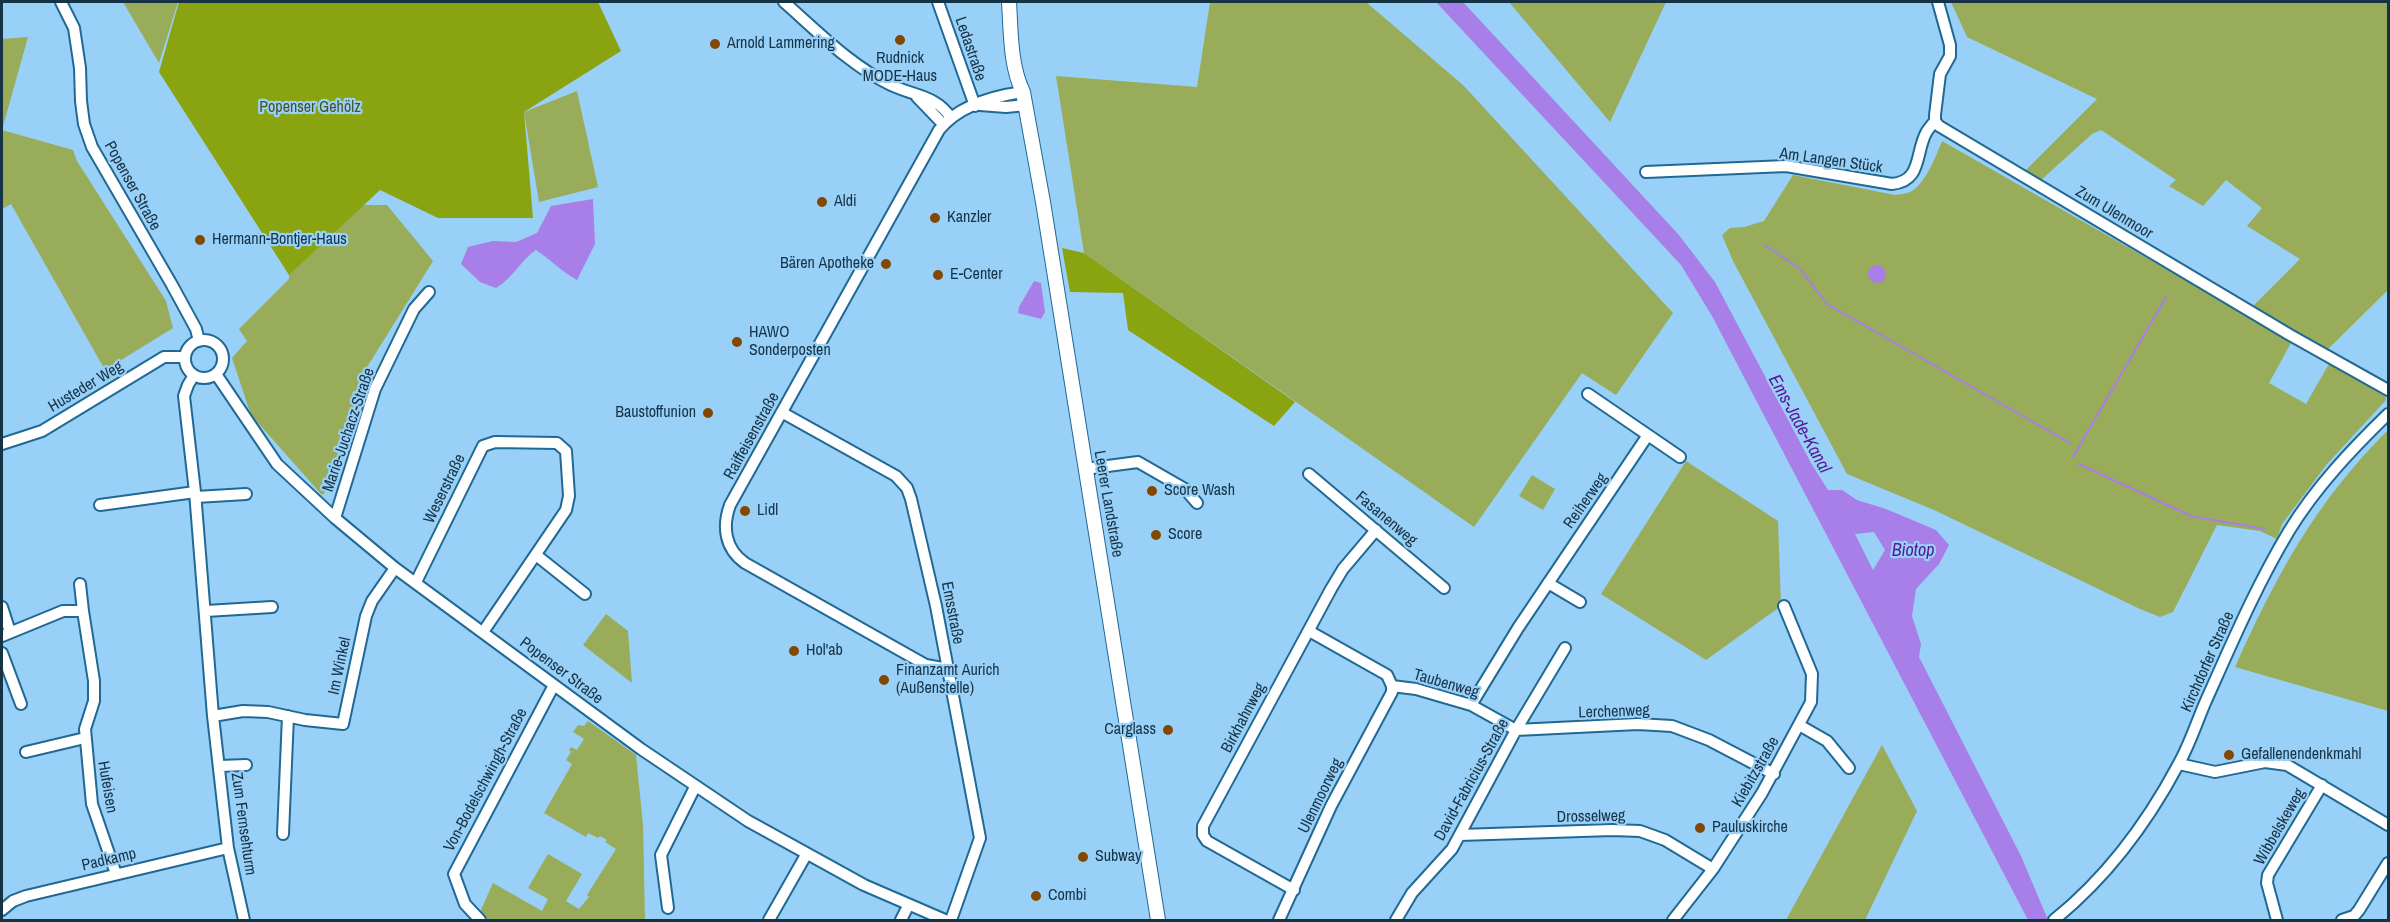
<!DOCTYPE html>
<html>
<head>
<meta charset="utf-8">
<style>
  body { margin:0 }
  #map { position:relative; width:2390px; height:922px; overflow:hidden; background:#99d0f7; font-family:"Archivo Narrow",sans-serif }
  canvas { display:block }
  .frame { position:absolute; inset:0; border:3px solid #163346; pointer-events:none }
</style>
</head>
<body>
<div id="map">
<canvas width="2390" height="922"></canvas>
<div class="frame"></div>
</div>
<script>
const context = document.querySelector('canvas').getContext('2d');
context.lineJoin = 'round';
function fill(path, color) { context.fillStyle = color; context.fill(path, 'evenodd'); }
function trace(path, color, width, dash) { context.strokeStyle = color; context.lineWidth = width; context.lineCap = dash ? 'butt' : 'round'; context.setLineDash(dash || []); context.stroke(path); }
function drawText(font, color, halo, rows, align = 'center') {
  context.font = font + ' "Archivo Narrow",sans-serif'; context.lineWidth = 4.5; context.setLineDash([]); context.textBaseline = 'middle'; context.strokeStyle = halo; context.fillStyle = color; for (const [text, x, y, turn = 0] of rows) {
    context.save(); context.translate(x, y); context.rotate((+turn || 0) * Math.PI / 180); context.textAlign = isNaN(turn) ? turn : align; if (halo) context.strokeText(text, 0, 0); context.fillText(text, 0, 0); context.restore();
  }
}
fill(new Path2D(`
  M123 2H178L159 63Z
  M1210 2H1366L1463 85 1673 313 1616 395 1582 373 1474 527 1084 253 1056 76 1197 87Z
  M1509 2H1666L1610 122Z
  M1951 2H2388V290L2326 351 2252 307 2300 259 2247 226 2262 208 2226 180 2203 206 2169 186 2176 180 2101 130 2092 134 2040 181 2025 171 2097 99 1967 37Z
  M28 37 2 130 73 150 77 161 166 301 173 328 105 370 11 204 2 209V39Z
  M577 91 598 187 539 202 524 112Z
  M1942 141 2292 341 2269 383 2306 404 2330 362 2385 395 2386 400 2327 464 2282 524 2277 539 2260 531 2217 525 2173 612 2160 617 2140 609 1934 510 1847 474 1733 261 1722 235 1730 228 1744 227 1764 221 1793 175 1895 195C1899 194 1905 194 1910 192 1925 185 1936 156 1942 141Z
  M361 205H387L433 261 364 372 337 483 322 495 251 415 232 358 247 341 239 329 289 279V275Z
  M2388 430V711L2235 667C2277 574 2315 503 2388 430Z
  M1686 461 1778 521 1781 606 1706 660 1601 594Z
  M1532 475 1555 489 1543 510 1519 496Z
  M606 614 628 631 632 683 583 645Z
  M588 721 636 755 643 825 645 920H488L480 912 493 883 542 911 548 899 528 888 548 854 582 874 566 901 579 909 589 897 587 895 616 849 605 842 607 840 600 836 598 838 588 833 586 837 544 813 572 764 566 760 571 752 569 750 571 747 577 750 584 739 573 732 578 725 584 726Z
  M1882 745 1917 811 1865 920H1786Z`), '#98ac59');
fill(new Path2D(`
  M179 2H598L621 51 524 112 533 218H438L380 190 289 275 159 72Z
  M1062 248 1084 253 1295 402 1274 426 1128 330 1123 293 1070 292Z`), '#8aa310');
fill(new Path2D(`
  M1436 2H1463L1678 234 1715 282 1811 463 1828 490H1842L1857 500 1886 509 1936 530 1949 545 1939 564 1916 589 1912 616 1921 644 1919 657 2021 856 2048 920H2028L1712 316 1681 265ZM1874 532 1885 550 1873 570 1855 534Z
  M593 199 595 244 577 280C562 272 551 260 536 250 519 262 515 276 496 288L480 282 461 264 468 247 493 241 516 242 537 233 551 206Z
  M1868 274a9 9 0 1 1 18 0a9 9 0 1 1-18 0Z
  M1034 281 1041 283 1045 312 1041 319 1018 313 1019 307Z`), '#a87ee9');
trace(new Path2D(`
  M1765 245 1799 268 1827 304 2070 443
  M2073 457 2166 297
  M2079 464 2191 516 2264 529`), '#a87ee9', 2);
const minor = new Path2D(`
  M61 2 74 28 80 68 81 101 84 124 92 147 172 285 196 329 199 341
  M784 2C817 31 851 66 891 85 914 96 936 95 951 118
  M938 2 975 106
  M1938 2 1950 45V56L1940 74 1935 115V121L1939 126 2290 335 2388 390
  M917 97 943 124
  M980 105 1006 107 1026 105
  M1646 172 1786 166 1892 184C1922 181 1915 154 1926 133 1928 129 1932 125 1935 121
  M185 359a19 19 0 1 1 38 0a19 19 0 1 1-38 0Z
  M216 374 277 464 335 518 395 568 641 749 748 821 864 885 945 920
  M194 375 188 385 184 396 195 492 213 716 228 848 244 920
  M1588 394 1680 457
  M783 413 896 476 907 488 911 499 936 606 980 838 951 920
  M2 444 42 431 164 357H185
  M1085 469 1138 462 1185 489 1197 503
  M1309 474 1444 588
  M196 497 246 494
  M100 505 195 492
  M335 518 375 389 414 309 429 292
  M536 555 585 594
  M416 582 483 446 495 442 557 443 566 451 569 496 566 510 483 632
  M1548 583 1580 602
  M80 584 83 611
  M2 607 10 632
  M206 611 272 607
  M1309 631 1387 675 1392 686 1416 689 1471 705 1516 730 1638 724 1672 726 1709 740 1774 774
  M2 636 63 611H83L94 681V701L85 729 92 804 116 874
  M2 653 21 704
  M948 669 926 665 745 563C725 549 722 527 730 505L939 130C958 106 994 96 1023 92
  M1471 705 1518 628 1648 435
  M213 716 243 711 268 712 305 720 343 724 366 616 372 601 395 568
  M1799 725 1827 741 1849 768
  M26 752 85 738
  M2179 764 2215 772 2265 762 2287 765 2388 825
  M220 766 246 765
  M283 834 288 716
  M1460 835 1612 830 1640 831 1665 840 1713 869
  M1294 890 1207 841 1203 835V826L1331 589 1343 569 1376 530
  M668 908 661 855 695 787
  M2 910 13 901 26 896 228 848
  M480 920 465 904 454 874 554 685
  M769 920 806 855
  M901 920 908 906
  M1279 920 1331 806 1392 692V686
  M1396 920 1412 893 1452 849 1516 730 1565 648
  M1673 920 1713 869 1762 793 1811 702 1812 674 1784 606
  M2054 920C2106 878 2146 825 2178 765 2189 746 2196 724 2205 703 2231 645 2256 586 2289 531 2316 487 2351 450 2388 414
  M2277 920 2267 883 2268 875 2322 785
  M2342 920 2354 916 2359 910 2388 863`);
const major = new Path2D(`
  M1009 2C1011 32 1010 65 1023 92L1043 202 1158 920`);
trace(minor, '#206995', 14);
trace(major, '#206995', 16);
trace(minor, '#fff', 10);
trace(major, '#fff', 14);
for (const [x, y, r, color] of [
  [900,40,6,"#834700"],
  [715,44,6,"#834700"],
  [822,202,6,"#834700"],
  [935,218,6,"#834700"],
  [200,240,6,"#834700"],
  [886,264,6,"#834700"],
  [938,275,6,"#834700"],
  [737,342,6,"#834700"],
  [708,413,6,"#834700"],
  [1152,491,6,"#834700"],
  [745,511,6,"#834700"],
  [1156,535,6,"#834700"],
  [794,651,6,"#834700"],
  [884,680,6,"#834700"],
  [1168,730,6,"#834700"],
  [2229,755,6,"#834700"],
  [1700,828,6,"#834700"],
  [1083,857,6,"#834700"],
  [1036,896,6,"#834700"]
]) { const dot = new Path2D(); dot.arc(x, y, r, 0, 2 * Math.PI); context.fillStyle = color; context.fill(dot); trace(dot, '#99d0f7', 2); }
drawText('16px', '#163346', '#99d0f7', [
  ["Arnold Lammering",727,44],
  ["Rudnick",900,59,"center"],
  ["MODE-Haus",900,77,"center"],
  ["Aldi",834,202],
  ["Kanzler",947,218],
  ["Hermann-Bontjer-Haus",212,240],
  ["Bären Apotheke",874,264,"right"],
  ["E-Center",950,275],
  ["HAWO",749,333],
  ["Sonderposten",749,351],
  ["Baustoffunion",696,413,"right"],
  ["Score Wash",1164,491],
  ["Lidl",757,511],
  ["Score",1168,535],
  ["Hol'ab",806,651],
  ["Finanzamt Aurich",896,671],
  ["(Außenstelle)",896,689],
  ["Carglass",1156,730,"right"],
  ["Gefallenendenkmahl",2241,755],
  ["Pauluskirche",1712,828],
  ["Subway",1095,857],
  ["Combi",1048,896]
], 'left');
drawText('16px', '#163346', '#99d0f7', [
  ["Ledastraße",970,49,71],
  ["Am Langen Stück",1831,161,8],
  ["Popenser Straße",132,186,61],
  ["Zum Ulenmoor",2114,213,31],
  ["Husteder Weg",86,387,-31],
  ["Marie-Juchacz-Straße",349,430,-71],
  ["Raiffeisenstraße",752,436,-61],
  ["Weserstraße",445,489,-64],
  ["Reiherweg",1586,501,-55],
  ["Leerer Landstraße",1108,504,80],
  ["Fasanenweg",1386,519,40],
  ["Emsstraße",952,613,79],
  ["Kirchdorfer Straße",2208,662,-66],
  ["Im Winkel",340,666,-78],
  ["Popenser Straße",561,671,37],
  ["Taubenweg",1446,684,16],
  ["Lerchenweg",1614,712,-2],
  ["Birkhahnweg",1244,718,-62],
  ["Kiebitzstraße",1756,772,-60],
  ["Von-Bodelschwingh-Straße",486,780,-62],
  ["David-Fabricius-Straße",1472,780,-61],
  ["Hufeisen",107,787,80],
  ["Ulenmoorweg",1321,796,-64],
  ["Drosselweg",1591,817,-1],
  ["Zum Fernsehturm",243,824,82],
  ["Wibbelskeweg",2280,827,-60],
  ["Padkamp",109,860,-13]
]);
drawText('16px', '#485422', '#99d0f7', [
  ["Popenser Gehölz",310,108]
]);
drawText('italic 18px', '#581797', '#99d0f7', [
  ["Ems-Jade-Kanal",1799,424,61],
  ["Biotop",1913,551]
]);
</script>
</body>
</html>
